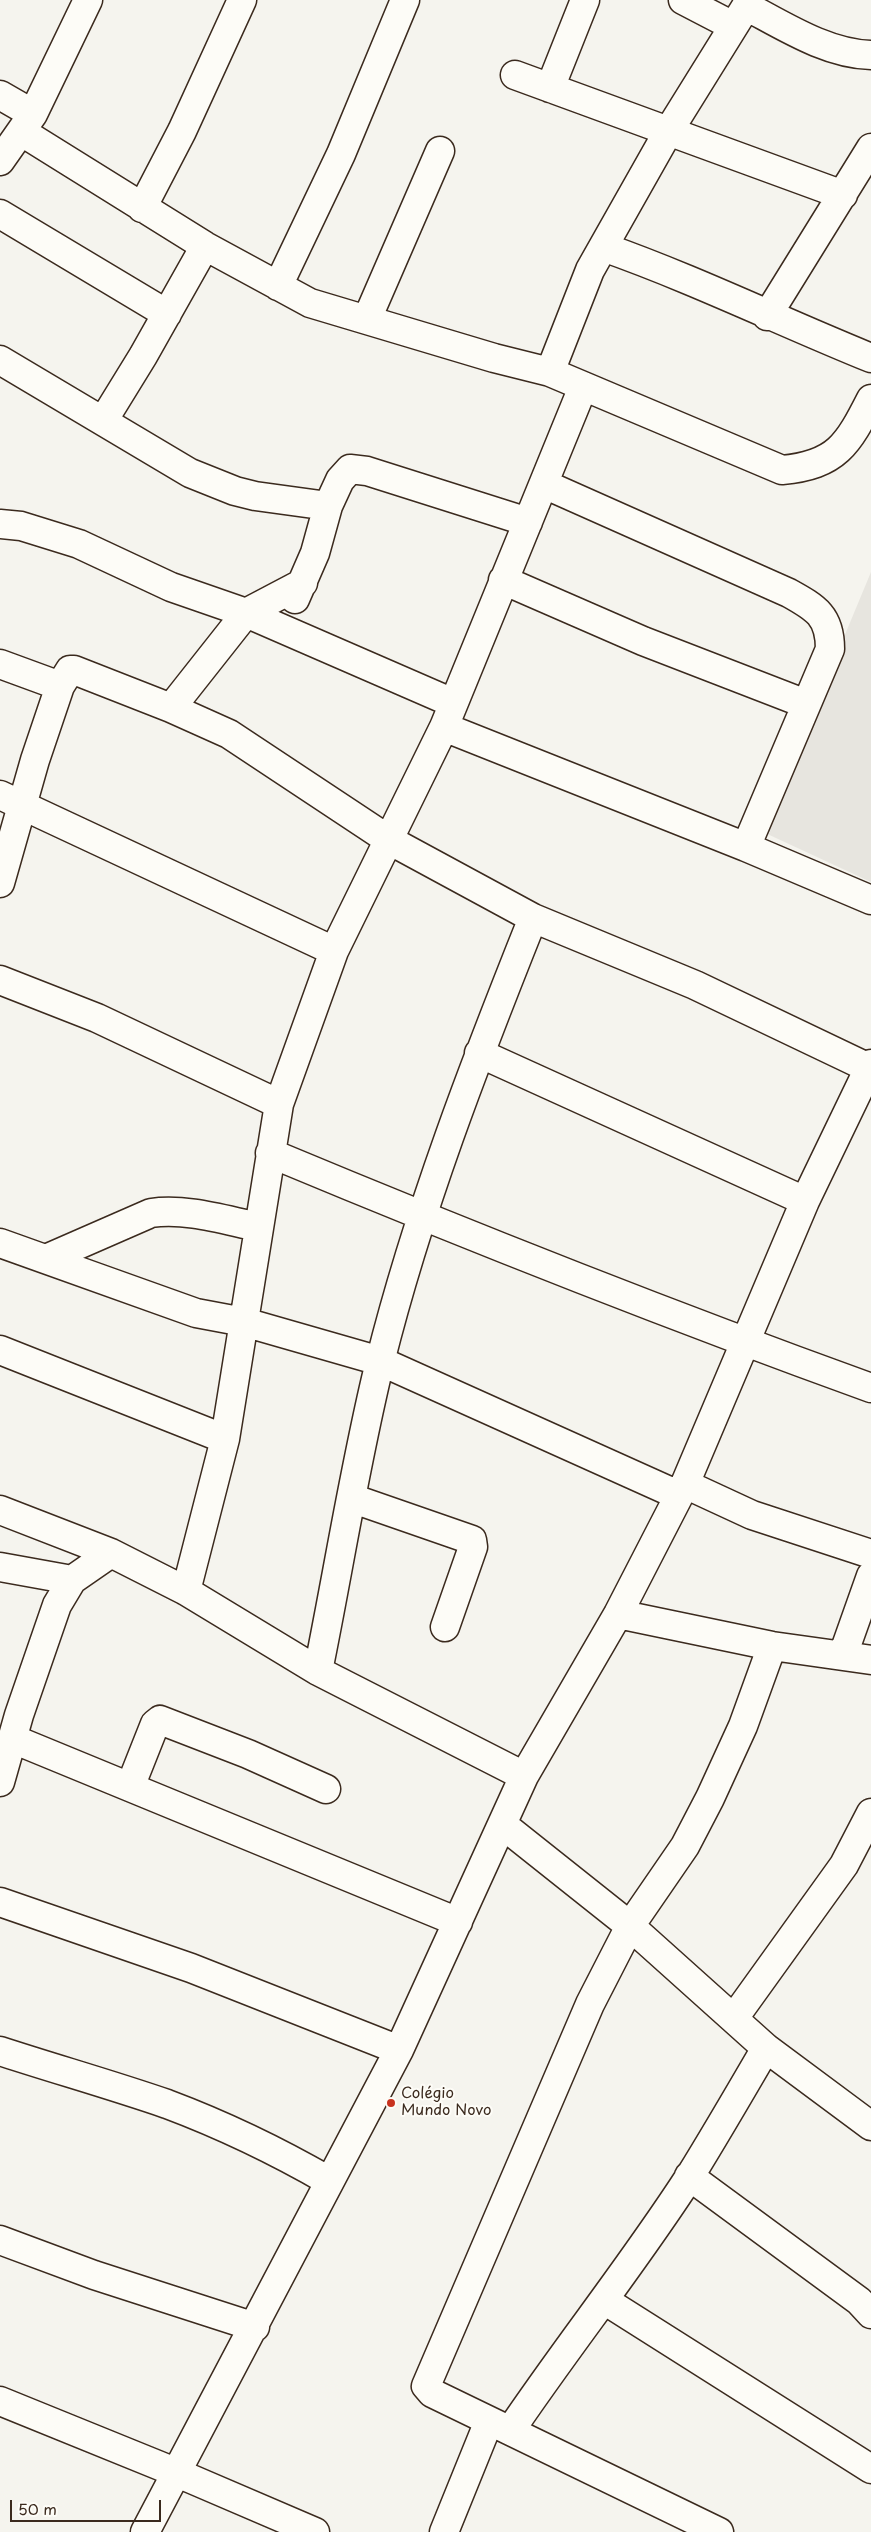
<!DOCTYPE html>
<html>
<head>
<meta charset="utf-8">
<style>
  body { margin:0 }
  #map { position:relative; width:871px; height:2532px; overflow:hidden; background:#f5f4ee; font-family:"Playpen Sans",sans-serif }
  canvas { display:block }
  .scale { position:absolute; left:10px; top:2500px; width:151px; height:22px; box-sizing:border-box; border:2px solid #3b2a1e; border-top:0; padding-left:6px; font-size:15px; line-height:18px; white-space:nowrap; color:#3b2a1e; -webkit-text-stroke:4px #fdfcf7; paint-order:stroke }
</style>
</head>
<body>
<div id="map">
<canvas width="871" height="2532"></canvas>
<div class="scale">50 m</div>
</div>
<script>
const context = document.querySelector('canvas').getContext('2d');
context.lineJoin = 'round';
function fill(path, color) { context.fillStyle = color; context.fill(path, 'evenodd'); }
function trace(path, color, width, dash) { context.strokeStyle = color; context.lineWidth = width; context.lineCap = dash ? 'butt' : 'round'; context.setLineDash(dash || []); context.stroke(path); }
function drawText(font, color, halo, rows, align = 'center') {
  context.font = font + ' "Playpen Sans",sans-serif'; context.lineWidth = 4; context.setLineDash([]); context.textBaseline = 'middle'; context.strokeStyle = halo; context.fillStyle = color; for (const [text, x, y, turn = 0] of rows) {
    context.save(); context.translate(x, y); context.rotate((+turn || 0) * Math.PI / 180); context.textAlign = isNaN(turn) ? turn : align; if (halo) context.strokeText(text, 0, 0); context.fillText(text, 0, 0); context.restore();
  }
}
fill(new Path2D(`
  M871 572V882L763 832Z`), '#e7e5df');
const minor = new Path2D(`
  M683 0 733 26
  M746 6C784 26 827 54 871 55
  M515 75 843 195
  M550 88 585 0
  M0 95 33 114
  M22 132 205 246 310 303 494 358 550 372 782 470C837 465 848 444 871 399
  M0 161 33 114 88 0
  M142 208 182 131 242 0
  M0 214 167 314
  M603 247C694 279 782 322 871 358
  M278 286 341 154 405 0
  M767 316 871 148
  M367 319 440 151
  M0 360 190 473 235 491 255 496 328 506 340 480 350 469 367 471 528 522
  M550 372 590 270 668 132 750 0
  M103 421 143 356 205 246
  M544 484 789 593C816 608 830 616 830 649L746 847
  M0 524 21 526 79 544 171 587 246 613 453 703
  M503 580 643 641 806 704
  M295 599 315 553 328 506
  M0 664 60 686 35 760 0 883
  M60 686 70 670H74L171 708 229 734 389 840 533 918 695 985 869 1068
  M171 708 246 613 303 583
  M444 727 746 847 871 900
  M0 795 334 951
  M0 980 97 1018 279 1104
  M479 1053 805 1201
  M270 1153C469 1236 669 1315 871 1388
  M0 1243 196 1313 244 1322 380 1361 678 1495
  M48 1258 151 1213C187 1208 224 1220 259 1227
  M0 1350 225 1439
  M685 1484 752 1515 871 1554
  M351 1498 472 1540 473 1547 445 1627
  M0 1510 111 1553 186 1591 318 1671 524 1776
  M0 1567 72 1580
  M186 1591 225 1439 279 1104 334 951 444 727 583 387
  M618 1614 772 1646 871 1660
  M843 1655 871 1576
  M318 1671C339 1568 355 1463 380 1362 418 1210 475 1063 533 918
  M13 1739 458 1922
  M0 1782 19 1715 57 1605 72 1580 111 1553
  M130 1787 155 1724 160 1720 248 1754 326 1789
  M503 1825 630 1926 766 2048 871 2126
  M0 1902 191 1968 399 2050
  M734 2018 844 1865 871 1813
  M0 2051C55 2069 112 2085 167 2104 223 2125 277 2151 329 2181
  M689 2176 859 2301 871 2314
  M0 2240 94 2275 255 2327
  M604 2300 871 2469
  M0 2401 175 2472 315 2532
  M510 2431C568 2345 634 2263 690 2176 716 2134 741 2091 766 2048
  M145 2532 399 2050 524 1776 618 1614 685 1484 805 1201 871 1064
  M444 2532 489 2421
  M719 2532 432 2393 426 2386 590 2004 630 1926 685 1846 710 1798 743 1726 772 1646`);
trace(minor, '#3b2a1e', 31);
trace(minor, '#fdfcf7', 28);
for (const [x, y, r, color] of [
  [391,2103,5,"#c8321e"]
]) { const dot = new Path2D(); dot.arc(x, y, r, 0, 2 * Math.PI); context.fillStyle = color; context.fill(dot); trace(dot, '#fdfcf7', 2); }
drawText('15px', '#3b2a1e', '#fdfcf7', [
  ["Colégio",401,2094],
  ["Mundo Novo",401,2111]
], 'left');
</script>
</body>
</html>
